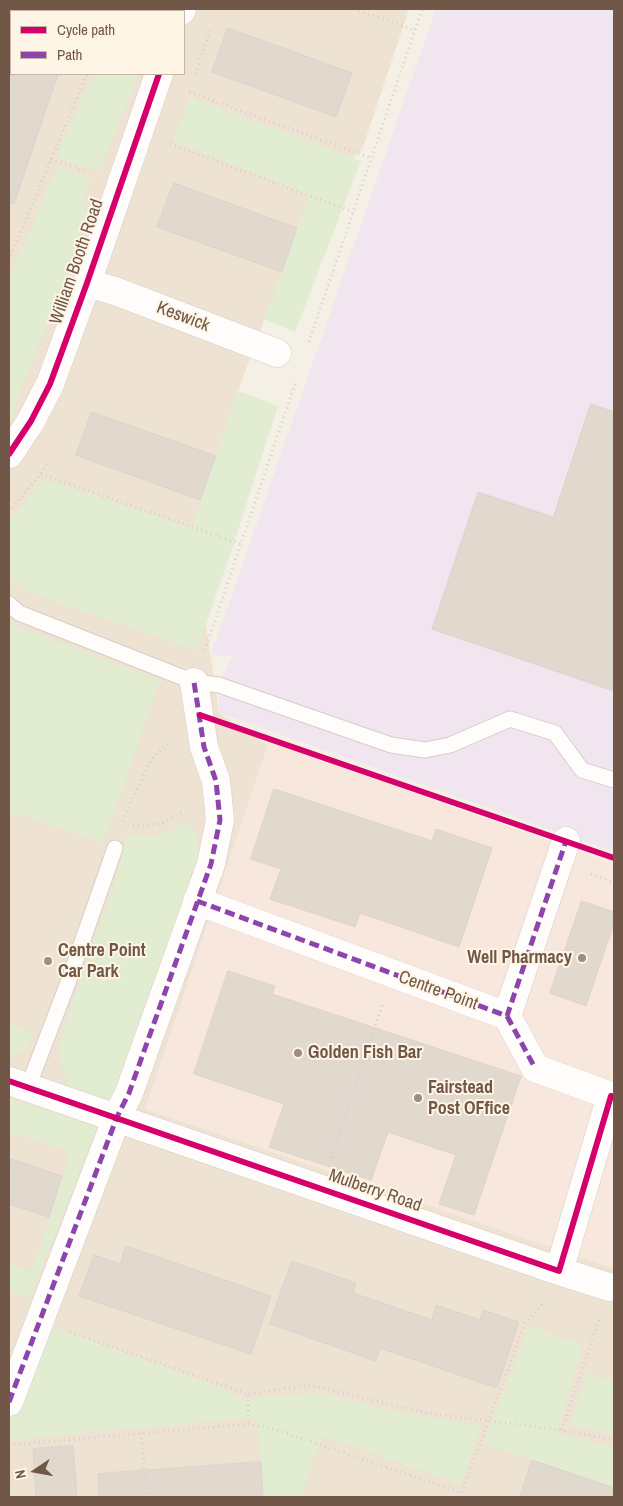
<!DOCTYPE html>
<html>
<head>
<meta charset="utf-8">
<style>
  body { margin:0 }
  #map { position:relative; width:623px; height:1506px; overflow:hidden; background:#f5f0e6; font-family:"Archivo Narrow",sans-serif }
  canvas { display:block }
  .frame { position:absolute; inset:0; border:10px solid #715748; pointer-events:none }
  .legend { position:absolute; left:10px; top:10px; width:175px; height:65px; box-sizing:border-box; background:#fff5e6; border:1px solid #c6b6a7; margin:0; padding:6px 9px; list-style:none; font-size:15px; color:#715748 }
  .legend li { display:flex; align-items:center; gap:10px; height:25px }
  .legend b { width:25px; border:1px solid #c6b6a7 }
  .north { position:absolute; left:10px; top:1446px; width:50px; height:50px; -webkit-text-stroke:4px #fff5e6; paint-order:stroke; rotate:258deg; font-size:14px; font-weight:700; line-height:20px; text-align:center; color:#715748 }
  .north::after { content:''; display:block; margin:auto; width:18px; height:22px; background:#715748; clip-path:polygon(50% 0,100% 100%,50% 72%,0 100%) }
</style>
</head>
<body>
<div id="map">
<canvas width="623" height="1506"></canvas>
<div class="frame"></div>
<ul class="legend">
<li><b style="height:6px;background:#d6006c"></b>Cycle path</li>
<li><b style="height:6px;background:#8e44ad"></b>Path</li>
</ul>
<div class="north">N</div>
</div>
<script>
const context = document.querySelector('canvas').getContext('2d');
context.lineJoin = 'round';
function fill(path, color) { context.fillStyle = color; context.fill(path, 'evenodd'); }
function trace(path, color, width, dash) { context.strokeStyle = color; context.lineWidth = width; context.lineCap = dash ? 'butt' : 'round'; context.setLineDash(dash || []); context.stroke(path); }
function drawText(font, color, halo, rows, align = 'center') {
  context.font = font + ' "Archivo Narrow",sans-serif'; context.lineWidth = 4; context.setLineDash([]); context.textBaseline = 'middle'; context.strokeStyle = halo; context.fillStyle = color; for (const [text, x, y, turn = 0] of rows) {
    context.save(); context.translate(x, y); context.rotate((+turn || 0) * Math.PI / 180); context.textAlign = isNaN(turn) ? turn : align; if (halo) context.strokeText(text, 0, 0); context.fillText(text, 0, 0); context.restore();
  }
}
fill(new Path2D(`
  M9 9H409L362 150 310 195 238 391 192 529 219 713 282 754 614 892V1497H9ZM11 11H184V74H11Z`), '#eee2d3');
fill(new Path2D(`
  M269 741 614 864V1269L145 1109Z`), '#f8e7dc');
fill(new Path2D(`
  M436 9H614V852L219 713V685L232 656 211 655Z`), '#f1e6ef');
fill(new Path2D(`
  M119 9H163L162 11H119Z
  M93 74H139L99 172 56 158Z
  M190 97 361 161 295 332 264 319 310 195 173 141Z
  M58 164 91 178 84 202 92 207 9 421V280Z
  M238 391 278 406 232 549 197 651 37 595 20 586 9 575V521L45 479 192 528Z
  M9 623 160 681 103 843 9 811Z
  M187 821 195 831 200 859 114 1101 69 1086 60 1061 59 1041 116 879 124 851 125 834C150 839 167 836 187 821Z
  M9 1025 35 1033 22 1052 9 1056Z
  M9 1098 97 1127 30 1299 9 1290V1264L32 1272 70 1152 9 1131Z
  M50 1326 232 1392 240 1399 320 1393 396 1412 482 1425 461 1484 322 1436 301 1497H263L257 1417 9 1440V1425Z
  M529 1326 583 1345 556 1434 614 1447V1487L483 1443Z
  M586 1372 614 1382V1434L570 1424Z`), '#e1ecd1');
const building = new Path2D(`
  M228 28 352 73 336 117 212 72Z
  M9 74H58L14 204 9 203Z
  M174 183 297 228 282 272 157 227Z
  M591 404 614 412V691L432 629 478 492 553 517Z
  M92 412 216 456 200 500 76 455Z
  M274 789 432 841 436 829 492 848 459 947 360 913 355 927 270 899 281 869 251 859Z
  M582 901 614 912V923L586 1006 550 993Z
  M228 971 275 986 272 994 521 1076 474 1215 439 1204 456 1155 388 1132 371 1180 269 1147 284 1104 194 1074Z
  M9 1158 62 1176 49 1217 9 1204Z
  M126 1246 271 1296 251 1354 79 1296 94 1255 120 1264Z
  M292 1261 356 1283 353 1293 432 1320 436 1305 480 1320 483 1310 519 1322 497 1388 380 1348 376 1361 270 1324Z
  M73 1446 77 1497H36L33 1449Z
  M532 1460 614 1488V1497H520Z
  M261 1462 263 1497H99L98 1474Z`);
fill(building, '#e1d8ce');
trace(building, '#ded3c9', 1);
const lane = new Path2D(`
  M9 604 19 613 194 682 219 685 391 745 425 750 450 745 510 719 555 733 582 770 614 780
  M28 1087 66 988 115 848`);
const street = new Path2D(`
  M181 11 182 9
  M87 283 115 291 277 353
  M9 454 31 421 50 384 87 283 159 74
  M197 901 507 1016 566 841
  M507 1016 535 1068 614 1097
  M9 1081 559 1271 611 1096
  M559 1271 609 1287
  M9 1402 117 1117 129 1093 211 864 220 820 216 781 204 747 194 682`);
trace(lane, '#d6cdc5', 17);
trace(street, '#d6cdc5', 29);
trace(new Path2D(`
  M354 9 414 30
  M113 11 114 9
  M195 74 210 31
  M189 92 371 158
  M170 144 353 212
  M51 159 89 172
  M9 260 87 74
  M309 342 422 9
  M41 474 241 544
  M9 512 41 474 48 461
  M205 650 296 381
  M122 821 152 758 168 744
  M133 826 161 824 185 811
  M591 874 614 883
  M331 1158 382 1005
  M70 1332 248 1394 309 1385 427 1413 562 1430 614 1440
  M248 1395 249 1424
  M562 1430 599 1319
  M141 1433 147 1497
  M9 1445 249 1424 268 1427 462 1493
  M460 1497 525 1323 545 1301`), '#d7cfc8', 3, [1, 4]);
trace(lane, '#fefdfb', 15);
trace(street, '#fefdfb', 28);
trace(new Path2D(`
  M197 901 507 1016 566 841
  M507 1016 535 1068
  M9 1402 117 1117 129 1093 211 864 220 820 216 781 204 747 194 682`), '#8e44ad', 5, [10, 5]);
trace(new Path2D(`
  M9 454 31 421 50 384 87 283 159 74
  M200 715 614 858
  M9 1081 559 1271 611 1096`), '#d6006c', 6);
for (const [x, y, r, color] of [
  [582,958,5,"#9f8d7f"],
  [48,961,5,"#9f8d7f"],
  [298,1053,5,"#9f8d7f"],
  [418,1098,5,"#9f8d7f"]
]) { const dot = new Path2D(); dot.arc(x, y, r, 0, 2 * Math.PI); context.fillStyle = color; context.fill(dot); trace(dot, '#fff5e6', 2); }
drawText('18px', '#715748', '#fff5e6', [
  ["William Booth Road",77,262,-71],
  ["Keswick",183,317,21],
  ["Centre Point",438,991,20],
  ["Mulberry Road",375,1191,19]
]);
drawText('bold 18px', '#715748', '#fff5e6', [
  ["Centre Point",58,951],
  ["Car Park",58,972],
  ["Well Pharmacy",572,958,"right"],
  ["Golden Fish Bar",308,1053],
  ["Fairstead",428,1088],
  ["Post OFfice",428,1109]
], 'left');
</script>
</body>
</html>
